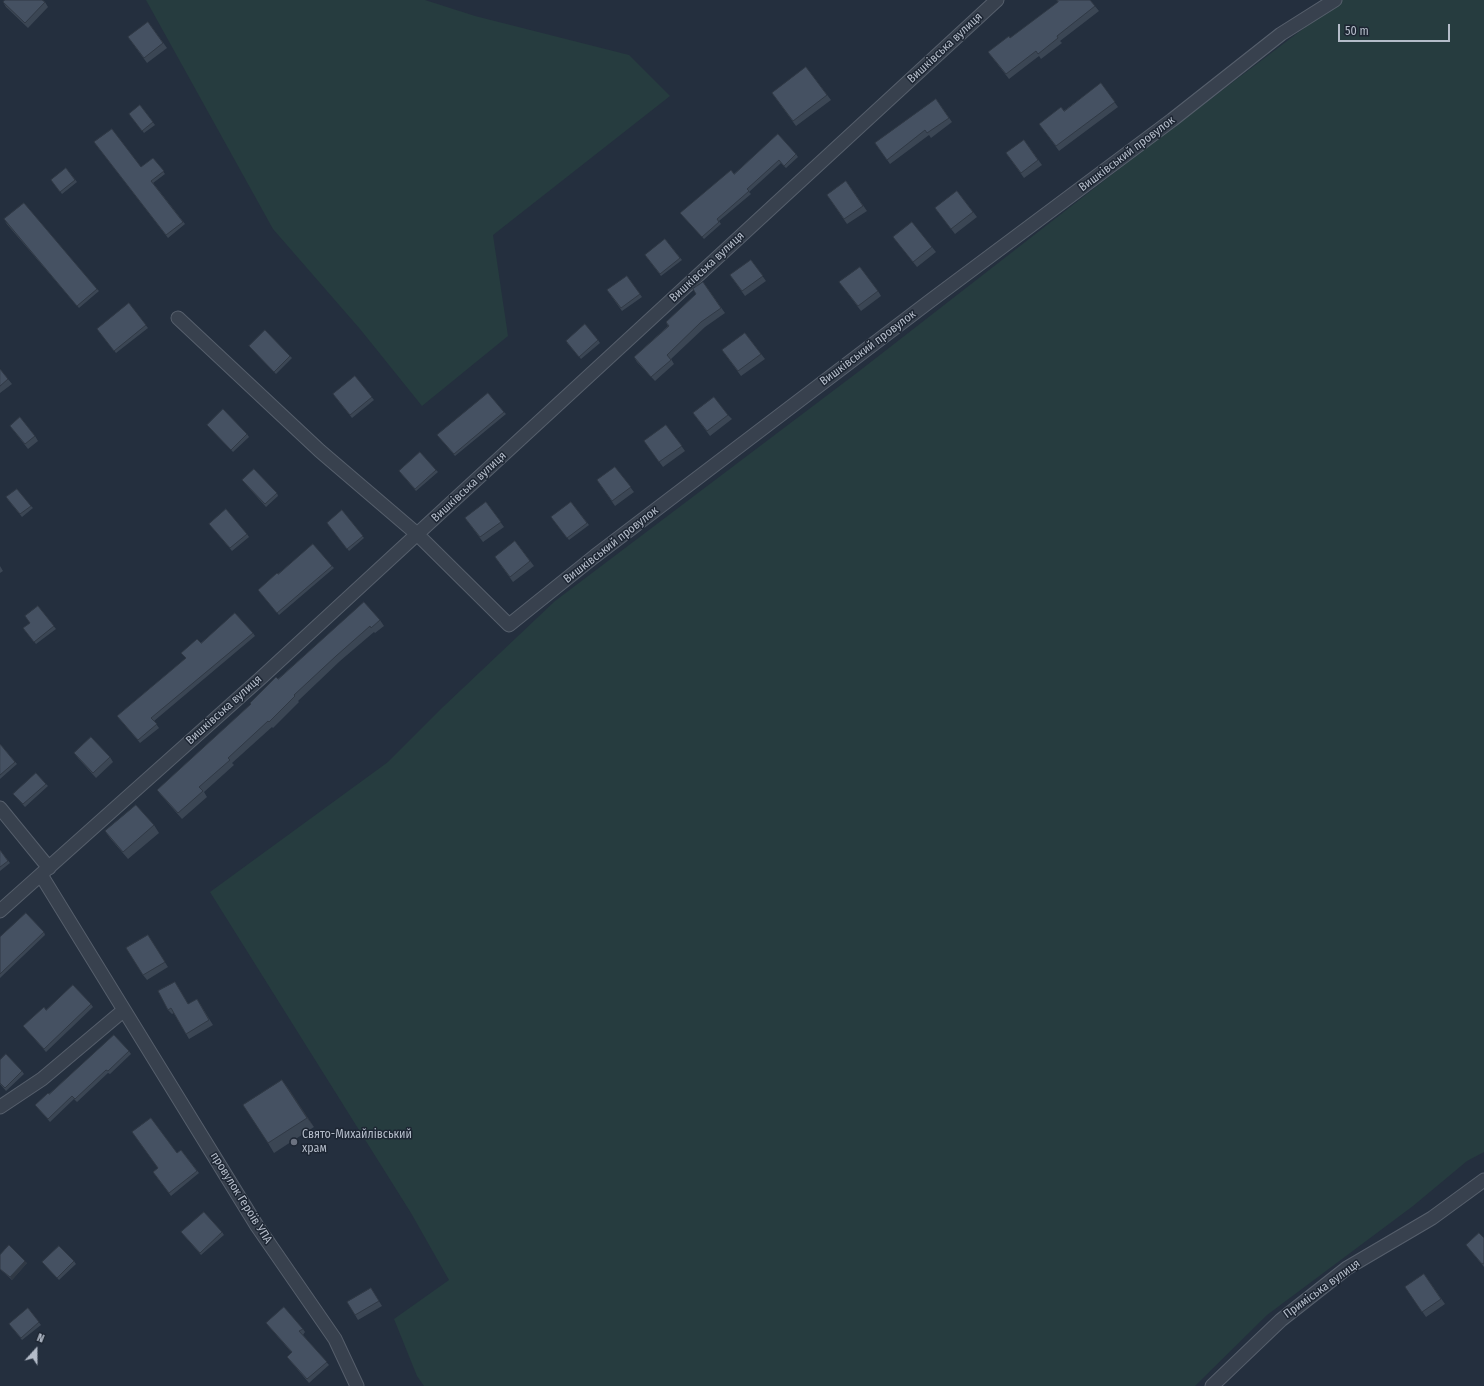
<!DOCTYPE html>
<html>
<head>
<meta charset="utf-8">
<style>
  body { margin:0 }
  #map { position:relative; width:1484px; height:1386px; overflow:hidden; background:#242f3e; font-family:"Fira Sans Condensed",sans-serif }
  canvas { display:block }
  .north { position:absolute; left:16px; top:1330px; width:40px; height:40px; -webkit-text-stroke:3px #1d2633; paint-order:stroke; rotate:21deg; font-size:11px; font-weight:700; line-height:16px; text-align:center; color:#b4bcc9 }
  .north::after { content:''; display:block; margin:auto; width:14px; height:18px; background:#b4bcc9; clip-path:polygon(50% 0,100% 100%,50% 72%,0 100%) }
  .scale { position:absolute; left:1338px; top:24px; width:112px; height:18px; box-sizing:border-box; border:2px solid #b4bcc9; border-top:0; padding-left:5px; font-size:12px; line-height:14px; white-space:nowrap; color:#b4bcc9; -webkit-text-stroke:3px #1d2633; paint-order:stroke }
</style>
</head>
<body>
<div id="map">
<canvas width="1484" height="1386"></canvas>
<div class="north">N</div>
<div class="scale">50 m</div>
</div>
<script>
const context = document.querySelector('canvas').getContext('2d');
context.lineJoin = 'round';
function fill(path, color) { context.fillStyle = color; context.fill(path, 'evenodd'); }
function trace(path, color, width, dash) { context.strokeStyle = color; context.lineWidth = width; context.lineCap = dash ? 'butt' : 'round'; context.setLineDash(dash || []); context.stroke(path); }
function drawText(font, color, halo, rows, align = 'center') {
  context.font = font + ' "Fira Sans Condensed",sans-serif'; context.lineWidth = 3; context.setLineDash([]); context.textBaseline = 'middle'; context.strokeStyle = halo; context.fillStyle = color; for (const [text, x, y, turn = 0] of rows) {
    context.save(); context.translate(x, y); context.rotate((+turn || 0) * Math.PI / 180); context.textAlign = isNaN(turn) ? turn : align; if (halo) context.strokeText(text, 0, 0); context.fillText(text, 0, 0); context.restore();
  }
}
fill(new Path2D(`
  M146 0H425L475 16 629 55 670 96 493 235 508 336 422 406 360 329 273 229Z
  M1341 0H1484V1152L1467 1161 1413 1206 1267 1315 1195 1386H424L417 1376 394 1319 449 1280 411 1213 210 892 388 762 443 707 555 601 858 372 1146 148Z`), '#263c3f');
const minor = new Path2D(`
  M178 318 320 451 417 534 509 625 595 556 930 301 1172 120 1281 34 1335 0
  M0 808 49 868
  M41 875 257 1226 335 1339 357 1386
  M0 911 262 677 997 0
  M0 1107 42 1079 124 1010
  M1212 1386 1281 1320 1347 1268 1432 1218 1484 1180`);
trace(minor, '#565f6c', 15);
trace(minor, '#38414e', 13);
fill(new Path2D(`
  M1090 0 1099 11 1060 41 1062 43 1041 59 1039 56 1009 79 988 52 1010 38Z
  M3 2H45L48 7 28 28 6 7Z
  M148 22 167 48 147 63 128 37Z
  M806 67 831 100 796 126 772 93Z
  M1101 83 1118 107 1059 151 1043 129 1064 111Z
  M936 99 952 122 931 138 929 135 890 164 875 143Z
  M140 105 155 125 144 133 129 114Z
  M1024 140 1042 165 1024 178 1006 153Z
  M94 142 141 167 153 158 165 174 153 183 185 224 168 238Z
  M796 154 798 157 786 168 781 163 749 192 751 194 719 221 721 224 704 239 680 213 734 174Z
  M66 168 77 182 62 194 51 180Z
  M846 181 867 211 847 224 827 195Z
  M957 191 977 217 955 234 935 208Z
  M5 222 97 289 99 291 79 308Z
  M893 237 932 247 936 252 917 267Z
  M665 239 682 260 661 276 645 255Z
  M751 260 766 281 745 296 730 275Z
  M627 276 642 297 622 311 607 290Z
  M703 282 725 313 705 327 671 359 674 364 655 381 637 362 634 357 668 326 666 322 696 294Z
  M843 287 878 291 881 296 861 311Z
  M129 303 148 328 116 353 97 329Z
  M745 333 765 359 741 376 722 350Z
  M598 340 600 343 581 359 567 343Z
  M249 346 290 356 292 358 276 374Z
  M0 369 12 384 0 393Z
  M355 376 374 400 352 418 333 394Z
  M504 412 506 414 455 456 439 437Z
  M693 413 728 415 732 419 710 436Z
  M207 425 247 434 249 437 233 452Z
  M666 425 685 451 663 467 644 441Z
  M10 426 35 436 38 441 28 449Z
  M615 467 634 492 615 506 597 480Z
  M436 470 438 472 416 491 399 471Z
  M242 480 277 493 278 496 266 507Z
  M8 500 31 506 33 508 22 517Z
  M486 502 504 527 483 542 465 518Z
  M571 502 589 525 569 540 551 517Z
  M342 510 364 538 349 551 327 523Z
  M211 526 247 534 249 537 232 551Z
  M515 541 534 566 513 582 495 557Z
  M0 566 3 571 0 573Z
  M332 566 334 568 279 615 258 590 278 574Z
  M38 606 56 629 36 644 23 628 30 623Z
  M380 620 384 626 375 633 374 632 340 661 298 701 299 702 273 728 272 727 232 763 234 765 204 792 207 797 182 819 161 795 157 790 278 679Z
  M253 633 255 636 154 721 159 728 140 743 117 716 186 658 181 653 201 643Z
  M0 744 17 764 0 779Z
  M74 753 110 757 113 762 96 778 78 758Z
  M46 784 48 786 25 807 13 794Z
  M154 825 159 833 128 859 110 838 105 831Z
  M0 850 10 863 0 871Z
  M44 932 45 935 0 978V937Z
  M151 940 168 967 147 980 143 975Z
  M175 982 188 1004H200L213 1025 189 1039 174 1013 172 1014 168 1010Z
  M91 1004 93 1007 46 1052 23 1026 46 1010Z
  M129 1051 131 1054 110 1074 108 1073 77 1102 74 1099 50 1122 35 1105 49 1094Z
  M0 1060 22 1071 24 1074 6 1091 0 1084Z
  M282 1080 314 1127 274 1153 268 1143Z
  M181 1150 199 1173 171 1196 153 1172Z
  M181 1232H222L224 1235 201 1255Z
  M1484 1238V1267L1466 1245Z
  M0 1255 27 1263 12 1280 0 1269Z
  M74 1261 76 1264 59 1280 42 1262Z
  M1424 1274 1445 1304 1426 1317 1405 1287Z
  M371 1288 382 1306 358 1320 355 1315Z
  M28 1308 41 1325 22 1340 9 1324Z
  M266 1323 303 1329 305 1332 303 1335 329 1365 309 1383 287 1357 292 1353Z`), '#3b4654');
fill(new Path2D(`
  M282 1080 289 1089 314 1127 307 1118Z
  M25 1261 27 1263 12 1280 10 1277Z`), '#303945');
const building = new Path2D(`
  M5 0H42L45 2 25 23 3 2Z
  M1057 0H1090L1095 6 1057 36 1058 38 1038 54 1036 51 1006 74 988 52 1009 36 1010 38 1058 2Z
  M148 22 163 43 144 58 128 37Z
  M806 67 827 95 793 121 772 93Z
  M1101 83 1115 102 1056 146 1039 124 1061 107 1064 111Z
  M936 99 949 118 927 133 925 130 887 160 875 143Z
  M140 105 153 122 142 131 129 114Z
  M112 129 141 167 153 158 164 171 151 181 183 222 166 235 94 142Z
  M778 134 796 154 784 166 779 160 747 189 749 191 717 219 719 222 702 237 680 213 731 170 734 174Z
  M1024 140 1038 160 1021 173 1006 153Z
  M66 168 75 180 60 192 51 180Z
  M846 181 863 206 844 219 827 195Z
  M957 191 973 212 951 229 935 208Z
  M24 203 97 289 77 306 4 219Z
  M912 222 932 247 913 262 893 237Z
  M665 239 680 258 660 274 645 255Z
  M751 260 763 276 742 291 730 275Z
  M860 267 878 291 858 306 839 282Z
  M627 276 640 294 621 308 607 290Z
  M703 282 721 308 701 322 667 355 671 360 651 377 634 357 669 326 666 322 696 294 693 289Z
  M129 303 146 325 114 351 97 329Z
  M585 324 598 340 579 357 566 341Z
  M265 330 290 356 274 372 249 346Z
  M745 333 761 354 738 371 722 350Z
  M0 369 8 379 0 386Z
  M355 376 372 397 350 415 333 394Z
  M488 393 504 412 454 454 437 435Z
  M714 397 728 415 707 431 693 413Z
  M223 409 247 434 231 450 207 425Z
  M20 417 35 436 25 444 10 426Z
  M666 425 682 446 659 462 644 441Z
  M420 452 436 470 415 489 399 471Z
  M615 467 631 487 612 501 597 480Z
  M254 469 277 493 265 504 242 480Z
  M17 489 31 506 20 514 6 497Z
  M486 502 501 522 480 537 465 518Z
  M571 502 587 523 567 538 551 517Z
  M226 509 247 534 230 548 209 524Z
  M342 510 363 536 347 549 327 523Z
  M515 541 530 561 510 577 495 557Z
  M313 544 332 566 277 613 258 590 277 573 278 574Z
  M364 602 380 620 371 628 370 626 336 656 294 695 295 696 269 722 268 721 228 758 230 760 199 787 203 791 178 813 157 790 251 704 250 703 276 677 278 679Z
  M38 606 54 626 34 642 23 628 30 623 25 616Z
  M235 613 253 633 151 718 157 724 138 740 117 716 186 658 181 653 197 639 201 643Z
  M91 737 110 757 93 773 74 753Z
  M0 744 15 762 0 775Z
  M36 773 46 784 23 804 13 794Z
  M136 805 154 825 123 852 105 831Z
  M0 850 8 861 0 867Z
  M26 913 44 932 0 974V937Z
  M148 935 165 962 143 975 126 948Z
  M175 982 188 1004 197 999 209 1020 186 1034 171 1008 168 1010 158 991Z
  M73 985 91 1004 44 1049 23 1026 44 1007 46 1010Z
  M114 1035 129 1051 108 1071 106 1070 75 1099 72 1096 48 1119 35 1105 48 1093 49 1094Z
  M6 1054 22 1071 5 1088 0 1083V1060Z
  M282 1080 307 1118 268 1143 243 1105Z
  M151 1118 177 1153 181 1150 197 1171 169 1193 153 1172 158 1168 132 1132Z
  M204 1212 222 1232 200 1253 181 1232Z
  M1479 1233 1484 1238V1263L1482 1264 1466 1245Z
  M9 1245 25 1261 10 1277 0 1269V1255Z
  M59 1246 74 1261 57 1278 42 1262Z
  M1424 1274 1441 1299 1422 1312 1405 1287Z
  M371 1288 379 1301 355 1315 347 1302Z
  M284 1307 303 1329 299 1331 327 1362 307 1379 287 1357 292 1352 266 1323Z
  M28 1308 39 1322 21 1338 9 1324Z`);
fill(building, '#455162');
trace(building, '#303945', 1);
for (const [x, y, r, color] of [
  [294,1142,4,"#6b7280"]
]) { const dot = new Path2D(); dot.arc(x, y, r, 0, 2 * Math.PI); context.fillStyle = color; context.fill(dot); trace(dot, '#1d2633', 1.5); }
drawText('12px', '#b4bcc9', '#1d2633', [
  ["Вишківська вулиця",945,48,-43],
  ["Вишківський провулок",1127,154,-37],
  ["Вишківська вулиця",707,267,-43],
  ["Вишківський провулок",868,348,-37],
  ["Вишківська вулиця",469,487,-43],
  ["Вишківський провулок",611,545,-38],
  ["Вишківська вулиця",224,710,-42],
  ["провулок Героїв УПА",241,1198,58],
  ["Приміська вулиця",1322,1289,-36]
]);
drawText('12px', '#b4bcc9', '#1d2633', [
  ["Свято-Михайлівський",302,1135],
  ["храм",302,1149]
], 'left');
</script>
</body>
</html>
